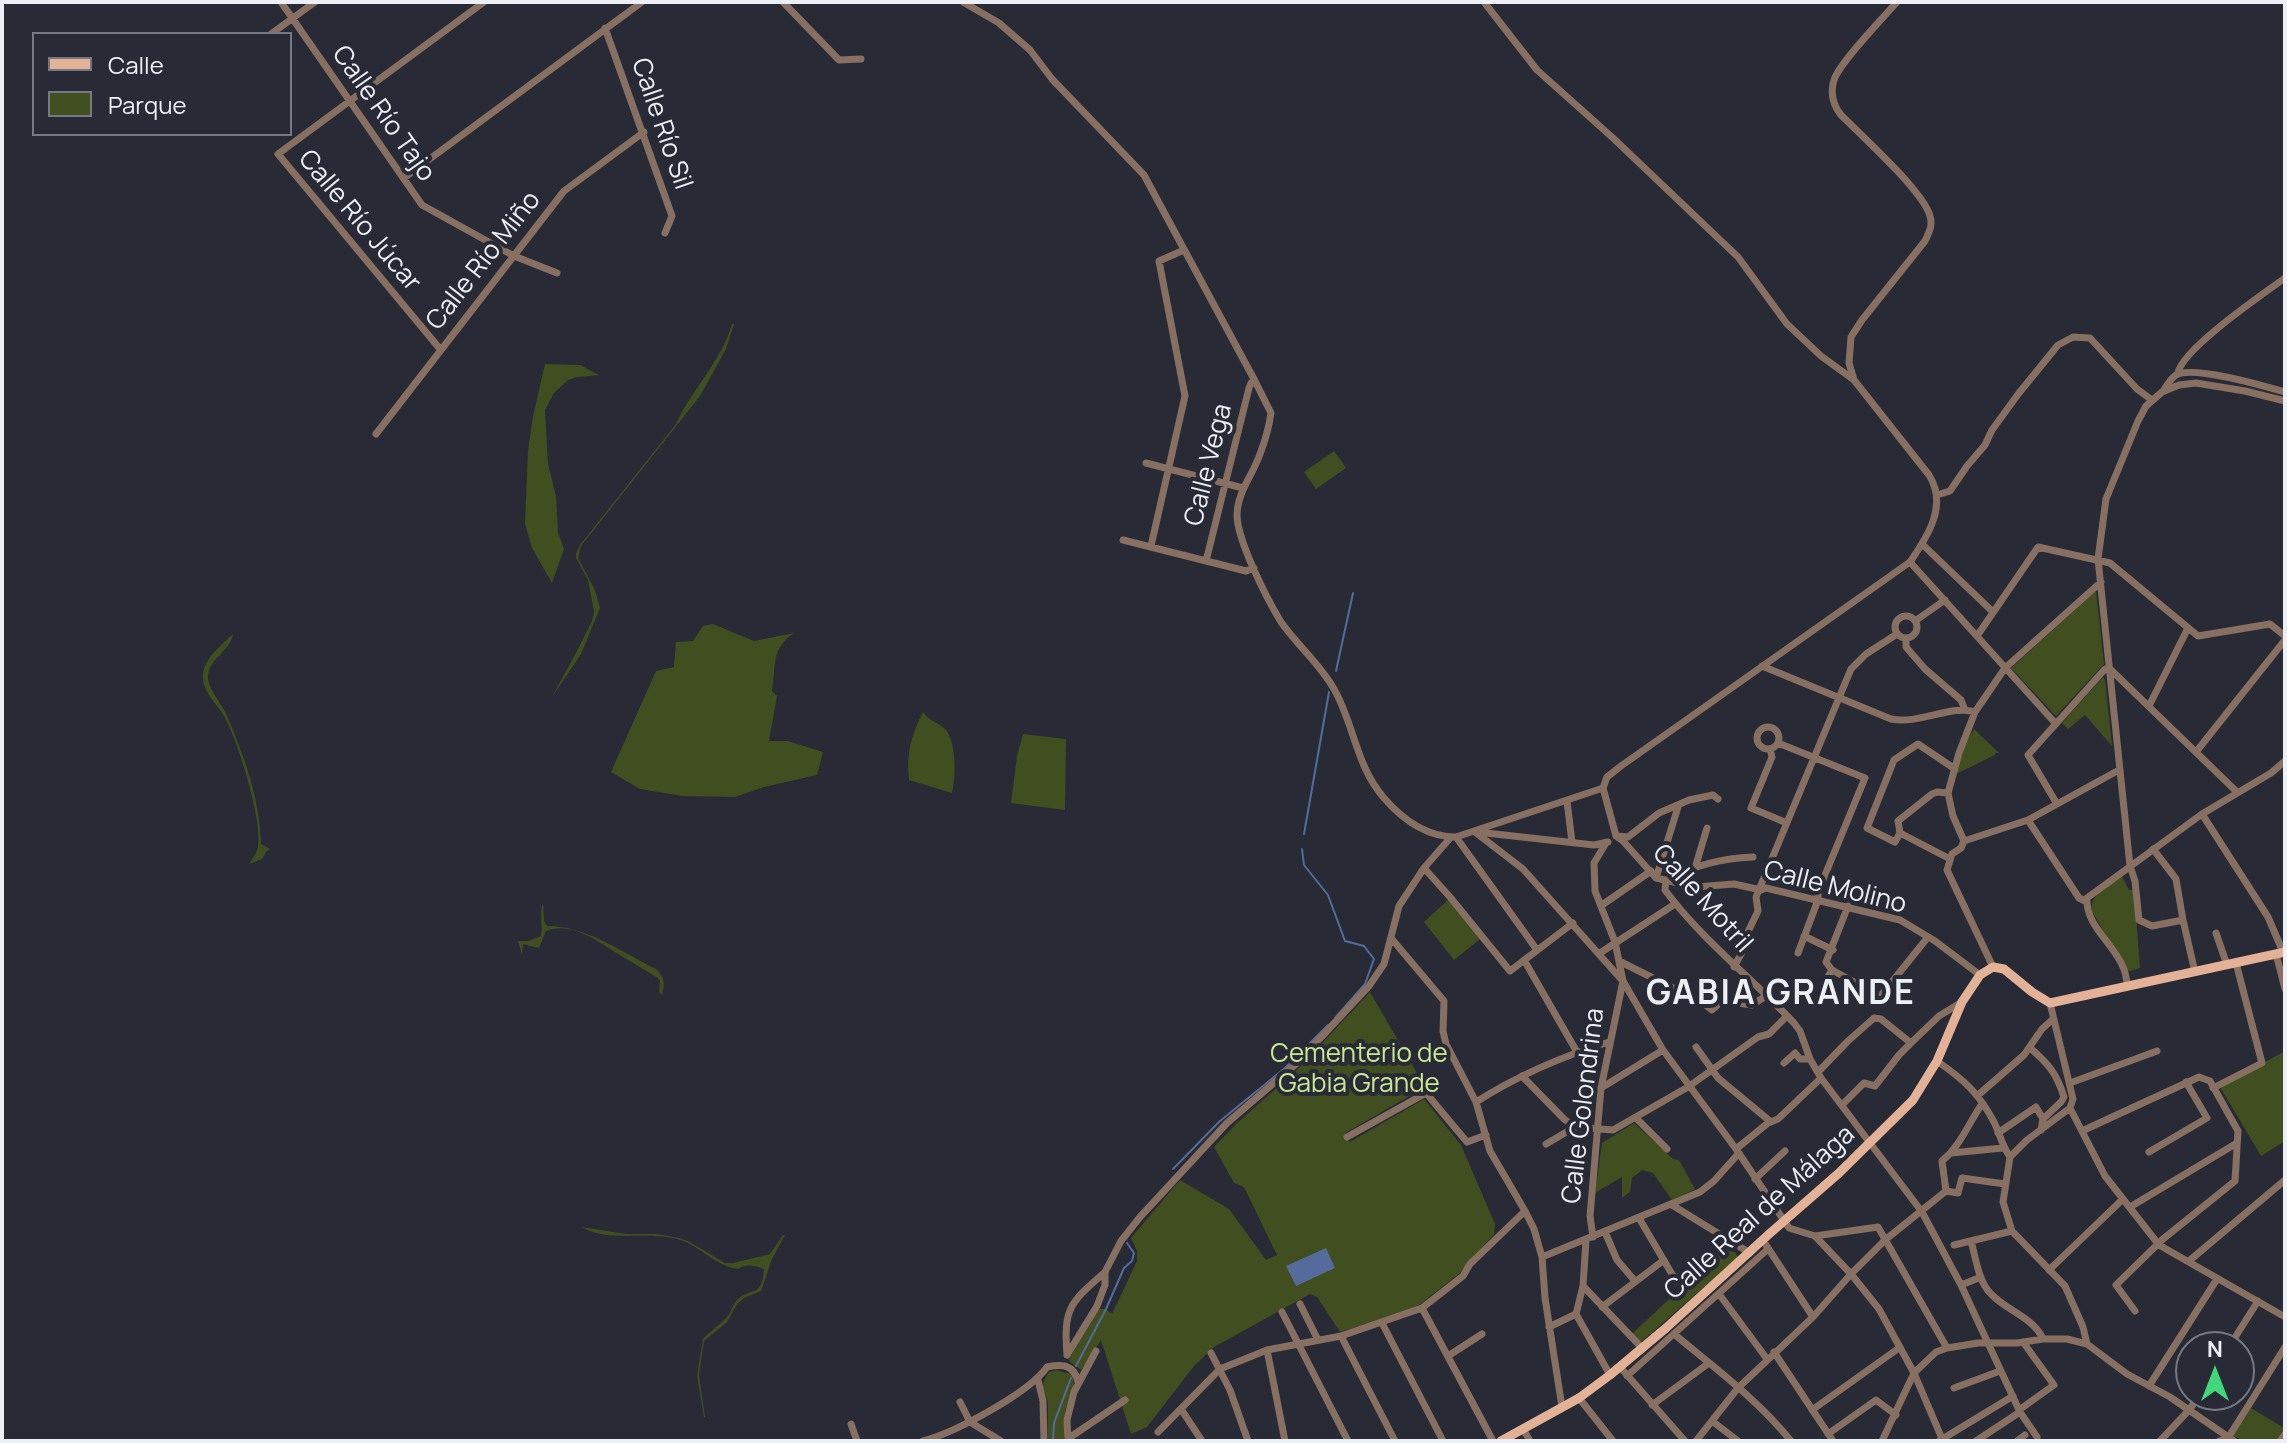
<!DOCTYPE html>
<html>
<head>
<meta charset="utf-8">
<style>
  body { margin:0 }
  #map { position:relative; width:2287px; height:1443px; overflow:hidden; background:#282b36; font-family:Manrope,sans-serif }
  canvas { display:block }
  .frame { position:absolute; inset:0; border:4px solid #eceff6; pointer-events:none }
  .legend { position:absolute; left:32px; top:32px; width:260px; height:104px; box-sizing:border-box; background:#282b36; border:2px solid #767983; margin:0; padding:10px 14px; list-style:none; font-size:24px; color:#eceff6 }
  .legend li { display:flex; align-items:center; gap:16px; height:40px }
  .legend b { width:40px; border:2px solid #767983 }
  .north { position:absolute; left:2175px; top:1331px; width:80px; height:80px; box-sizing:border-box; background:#282b36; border:2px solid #767983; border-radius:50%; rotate:0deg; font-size:22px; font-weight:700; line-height:32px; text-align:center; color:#eceff6 }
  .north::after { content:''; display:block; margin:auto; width:28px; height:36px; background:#40d77d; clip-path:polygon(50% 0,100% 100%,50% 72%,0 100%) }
</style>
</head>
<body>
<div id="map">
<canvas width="2287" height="1443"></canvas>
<div class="frame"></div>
<ul class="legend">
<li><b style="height:10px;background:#e3b196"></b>Calle</li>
<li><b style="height:22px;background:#404e20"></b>Parque</li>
</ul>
<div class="north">N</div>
</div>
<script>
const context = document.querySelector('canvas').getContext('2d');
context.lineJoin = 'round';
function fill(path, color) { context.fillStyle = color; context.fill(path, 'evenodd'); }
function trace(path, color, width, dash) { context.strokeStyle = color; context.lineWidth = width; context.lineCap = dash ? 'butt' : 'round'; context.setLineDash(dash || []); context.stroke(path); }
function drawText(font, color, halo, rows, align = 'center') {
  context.font = font + ' Manrope,sans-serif'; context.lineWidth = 8; context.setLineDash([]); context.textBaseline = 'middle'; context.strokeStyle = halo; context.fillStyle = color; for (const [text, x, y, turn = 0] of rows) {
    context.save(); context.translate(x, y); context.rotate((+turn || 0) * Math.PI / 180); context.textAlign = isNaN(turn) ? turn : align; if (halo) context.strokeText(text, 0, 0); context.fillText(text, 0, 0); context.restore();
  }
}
fill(new Path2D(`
  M732 324H734L726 349 700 396 581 546 578 558 595 590 600 608 581 654 552 697 577 651 592 621 594 611 588 580 576 558V553L580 545 676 424C692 389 721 362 732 324Z
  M545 364 580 365 599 375 577 377 568 380 554 393 545 410 548 464 556 496 558 532 564 549 552 583 532 548 525 524 528 451 533 416Z
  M1334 451 1346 468 1316 489 1304 472Z
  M2096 591 2104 664 2056 716 2011 668Z
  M713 624 754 641 794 633C771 648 776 666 772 691L777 696 769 741H788L823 752 817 775 764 787 735 797 682 796 640 789 611 772 656 671 674 667 676 642 693 641 703 626Z
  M233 634C231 650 210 658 208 675 207 688 221 702 226 714 244 755 260 799 261 844L270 849 266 852 262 859 249 864C252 859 257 853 258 847 263 821 238 740 224 716 218 705 203 692 203 678 202 659 221 646 233 634Z
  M2103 677 2105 680 2112 746 2085 715 2068 729 2062 723Z
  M923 712C929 721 937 722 944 728 957 740 956 778 952 793L909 780C906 754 911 735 923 712Z
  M1974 729 1999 753H1995V755L1956 774 1966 742Z
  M1023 734 1066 739 1065 810 1011 803 1017 756Z
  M2122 876 2129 890H2134L2140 968 2126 972 2092 911C2089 894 2110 885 2122 876Z
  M1449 899 1480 939 1454 960 1424 922Z
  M543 903 544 921 547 926C587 926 621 952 656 969 665 978 665 983 662 995L659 992 660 981 658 978C644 969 629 961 615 952 596 940 570 921 546 931L539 948 523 944 522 955 518 941H529L541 936C543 924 539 914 543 903Z
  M1370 992 1425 1087 1345 1133 1350 1142 1424 1099 1461 1145 1495 1224 1494 1234 1460 1273 1419 1305 1405 1313 1340 1332 1317 1297 1310 1294 1214 1347 1194 1366 1147 1427 1131 1434 1101 1340 1081 1370 1070 1362 1069 1359 1097 1309H1106L1112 1314 1137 1261V1251L1131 1238 1180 1180 1229 1209 1266 1260 1277 1255 1244 1187 1234 1183 1214 1147 1237 1123 1296 1071Z
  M2285 1051V1141L2261 1156 2220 1087Z
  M1634 1123 1673 1159 1679 1160 1695 1189 1672 1200 1653 1173 1642 1170 1632 1178 1630 1192 1622 1198V1177L1595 1193 1602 1143Z
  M582 1227 626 1234H657L679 1238 688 1241 725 1263H733L770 1254 783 1235H785L772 1259 761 1291 744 1298 737 1304 727 1322 704 1341 699 1375 705 1417H704L697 1376 703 1339C710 1331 720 1325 727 1317 732 1312 732 1305 737 1300 754 1285 761 1299 764 1269 754 1265 747 1264 738 1269 713 1266 698 1242 672 1238 644 1232 605 1242 582 1227Z
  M1722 1249 1735 1252 1738 1257 1641 1342 1632 1334 1683 1286 1675 1274Z
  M1057 1370 1066 1373 1072 1372 1074 1385 1065 1411 1064 1441H1048V1402L1043 1388 1044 1380 1049 1372Z
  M2251 1408 2284 1428 2276 1441H2245L2233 1436Z`), '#404e20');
fill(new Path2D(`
  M1326 1248 1335 1268 1296 1286 1286 1266Z`), '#556b9c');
trace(new Path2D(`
  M1336 671 1353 593
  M1304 834 1329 692
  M1302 849 1304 865 1328 895 1345 941 1364 946 1374 959 1365 984 1335 1018
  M1173 1169 1220 1121 1285 1068 1328 1025
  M1076 1366 1106 1309 1124 1268 1132 1261 1134 1253 1127 1243
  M1053 1441 1054 1423 1071 1378`), '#556b9c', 2);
trace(new Path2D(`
  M281 2 422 205 514 256 557 273
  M783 2 839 60 861 59
  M963 2 999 23 1030 50 1052 79 1144 175 1255 381 1271 413C1269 427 1265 441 1260 454 1253 475 1237 492 1237 516 1238 542 1267 599 1281 622 1297 645 1320 664 1334 689 1354 724 1356 766 1384 798 1403 820 1426 837 1456 837L1603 788
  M1484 2 1537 70 1613 138 1738 257 1787 324 1821 356 1854 380 1929 475C1948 505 1928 536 1910 562L1621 766 1607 777 1603 788
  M605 28 672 216 665 233
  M271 34 315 2
  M404 178 642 2
  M440 349 278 154 484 2
  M2178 373C2182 349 2263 294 2285 278
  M1854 380 1849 363 1851 337 1862 320 1925 241C1929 232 1933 226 1930 216 1923 191 1862 136 1841 115 1833 105 1830 93 1834 80 1839 63 1883 18 1897 2
  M2164 390C2167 385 2171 378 2176 375 2193 365 2264 386 2285 392
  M376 434 564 191 644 132
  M1146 463 1243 488
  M1937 495 1950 491 1967 466 1985 445 1992 430 2019 393 2058 345 2073 337 2090 338 2137 389 2152 400
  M1123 540 1246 571 1254 568
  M1922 544 1993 612
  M1151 546 1185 396 1159 261 1184 250
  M1206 561 1249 388 1251 383 1255 381
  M1910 562 2056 724
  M1895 627a11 11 0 1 1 22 0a11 11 0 1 1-22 0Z
  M1915 621 1945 600
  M1977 636 2038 547 2110 563 2198 636 2270 624 2285 636
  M1906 638V647L1925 669 1961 700 1965 710
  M1762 666 1891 719C1918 725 1953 704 1975 712
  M2149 706 2188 628
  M1757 738a11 11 0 1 1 22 0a11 11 0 1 1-22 0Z
  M1778 743 1865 778 1818 892V900L1798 953
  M1770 749 1772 757 1751 808 1787 823
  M2196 752 2285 640
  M1603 788 1616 836
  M1948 793 1937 792 1932 794 1898 821 1900 833 1895 842 1867 828 1894 760 1918 744 1955 769
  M1567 801 1572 842
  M2057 804 2028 755 2105 669H2110L2237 792
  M2202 814 2268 917 2283 952
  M2028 820 2079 898 2087 902
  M1475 832 1523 869 1621 979
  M1477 832 1594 845 1608 842
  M1900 833 1950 859
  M1616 836 1623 841 1656 878 1696 887 1734 884 1761 890 1766 888 1900 920 1935 941 1980 975
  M1618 836 1628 837 1659 813 1689 800 1713 795 1718 799
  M1456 837 1537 950
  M1964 841 1953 816 1948 793 1959 753 1975 712 2005 668 2101 582
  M1964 841 2028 820 2119 770
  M1964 841 1961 848 1952 854 1947 870 1993 967
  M1606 843 1594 863 1595 891 1615 942 1623 981 1663 1050 1736 1149 1789 1228 1815 1236 1851 1274 1879 1309 1914 1373 1943 1441
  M2153 849 2176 879 2183 920 2195 972
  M1424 868 1450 897 1510 971 1573 923
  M1695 868 1707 828
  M1656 878 1678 807
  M1666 880 1665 890C1702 940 1752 978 1794 1023L1800 1031 1810 1059 1821 1078 1922 1212 1961 1285 2020 1412 2037 1437
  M1666 880C1693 866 1722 858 1753 857
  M1602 905 1651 871
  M2183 920 2152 926 2139 920 2135 881 2130 866 2098 559 2106 499 2138 421 2146 406 2162 392 2179 385 2196 383 2245 391 2285 401
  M2216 933 2227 965
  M1804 936 1833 950
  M1391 938 1444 1001 1443 1031 1446 1044 1476 1102 1490 1151 1525 1211 1534 1229 1542 1257 1545 1298 1562 1407
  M1600 953 1675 904
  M2276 954 2285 989
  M1524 960 1577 1052
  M1621 962 1703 1003 1712 1010 1722 1001 1752 1005 1766 996
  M1734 967 1748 941 1747 934 1758 911 1756 897 1851 669 1866 654 1897 634
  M1832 970 1826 962 1848 906
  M1832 970 1856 983 1879 1003
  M2128 986C2126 980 2126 973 2123 967 2114 944 2085 925 2087 898L2202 814 2271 773 2285 761
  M1832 991 1824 983 1832 970
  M1878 1001 1879 998 1928 937
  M2050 1003 2073 1099 2070 1108 2105 1176 2159 1245 2285 1317
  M1696 1047 1718 1078 1771 1122
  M2030 1048C2048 1063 2057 1074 2064 1097L2061 1102 2043 1119 2041 1130
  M1937 1061C1964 1080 1978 1092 1994 1122 2000 1134 2002 1146 2010 1157
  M1784 1063 1795 1053 1800 1059H1810
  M1819 1071 1848 1041 1874 1018 1881 1019 1911 1043 1939 1016 1962 1002
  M1522 1076 1564 1119 1575 1127 1613 1130 1688 1087 1758 1037 1769 1034 1787 1016
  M2070 1083 2157 1051
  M1601 1088 1663 1050
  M2213 1088 2262 1063 2236 963
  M1977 1096 2024 1055 2042 1029 2053 1019
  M1476 1102C1517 1076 1563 1056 1609 1042
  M1842 1105 1864 1083 1875 1086 1899 1055 1911 1043
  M1636 1118 1667 1149
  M2082 1131 2199 1077 2210 1081 2238 1131 2235 1181 2163 1239 2116 1285 2135 1311
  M1998 1133 2036 1107 2043 1119
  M1347 1137 1426 1093 1467 1142 1486 1135
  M1546 1144 1575 1127
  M1736 1149 1768 1123 1778 1119 1821 1078
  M2149 1152 2207 1118 2186 1082
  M1951 1153 2003 1148
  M2010 1157 2003 1202 2012 1231 2065 1286 2083 1327 2087 1344
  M2010 1157 2027 1140 2070 1108
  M1755 1179 1785 1151
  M1946 1191 1958 1193 1962 1178 2005 1184
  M1672 1205 1750 1253
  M2130 1207 2237 1143
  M1639 1218 1676 1281
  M1605 1232 1617 1260 1635 1281
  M1815 1236 1878 1227 1947 1348
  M1593 1237 1590 1216 1601 1088 1623 981
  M1971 1241C1976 1258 1978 1281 1991 1294 2007 1311 2033 1317 2043 1339
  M1766 1245 1813 1317
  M1954 1245 2012 1231
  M1542 1257 1700 1192 1714 1181 1739 1153
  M2189 1261 2285 1180
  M2049 1270 2123 1199
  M1961 1285 1981 1277
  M1583 1286 1643 1349
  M1719 1294 1767 1359
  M1300 1304 1318 1340
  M1602 1307 1664 1260
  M1422 1308 1493 1441
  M1282 1312 1348 1441
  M1576 1314 1610 1375
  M1382 1323 1443 1441
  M1549 1327 1576 1314 1583 1286 1586 1240
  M1674 1334C1715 1368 1758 1400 1791 1441
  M1341 1336 1395 1441
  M2229 1347 2258 1301
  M1267 1350 1285 1441
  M1774 1352 1833 1441
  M1211 1353 1230 1390 1248 1441
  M1067 1355 1097 1306 1105 1285V1272L1121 1241 1140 1217 1227 1123 1296 1064 1369 986 1384 964 1399 906 1424 868 1451 837
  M1067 1355C1063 1307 1071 1302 1105 1272
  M1448 1356 1482 1334
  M1620 1367 1685 1441
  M1627 1376 1768 1249
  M1038 1380 1043 1401 1044 1441
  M2149 1386 2217 1279
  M1954 1388 2000 1371
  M1579 1398 1613 1441
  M960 1402 970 1422 1001 1441
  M1652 1405 1709 1363
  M1181 1409 1202 1441
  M1812 1410 1899 1348
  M2019 1410 2054 1385 2023 1342
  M1712 1421 1738 1441
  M851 1424 857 1441
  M1523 1429 1530 1441
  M1158 1432 1220 1369 1267 1350 1341 1336 1422 1308 1463 1276 1470 1264 1525 1211
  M1828 1434 1876 1400 1896 1415
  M1069 1438 1125 1400
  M923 1441C954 1433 1029 1393 1047 1367 1062 1364 1074 1364 1078 1382
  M1068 1441 1067 1420 1074 1392 1096 1351
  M1696 1441 1738 1388 1813 1317 1851 1274 1885 1240 1946 1191 1942 1161C1961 1145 1968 1124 1982 1104
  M1882 1441 1914 1373 1936 1352 1947 1348 1978 1343H2017L2043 1339H2067L2087 1344 2127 1374 2170 1397 2234 1441
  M1939 1441 2013 1396
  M1976 1441 2020 1412
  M2017 1441 2025 1435
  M2160 1441 2190 1409 2199 1395
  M2219 1441 2228 1438 2285 1347
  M2280 1441 2285 1434`), '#876f62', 7);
trace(new Path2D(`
  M1501 1441 1579 1398 1610 1375 1666 1328 1768 1235 1839 1173 1913 1100 1937 1061 1962 1002 1980 975 1993 967 2004 969 2032 992 2050 1003 2285 952`), '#e3b196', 9);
drawText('26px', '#eceff6', '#282b36', [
  ["Calle Río Tajo",383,114,55],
  ["Calle Río Sil",661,124,71],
  ["Calle Río Júcar",359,221,50],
  ["Calle Río Miño",484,261,-52],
  ["Calle Vega",1209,465,-76],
  ["Calle Molino",1835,888,14],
  ["Calle Motril",1702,899,48],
  ["Calle Golondrina",1584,1106,-83],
  ["Calle Real de Málaga",1760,1213,-42]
]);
drawText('26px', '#cbe794', '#282b36', [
  ["Cementerio de",1359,1055],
  ["Gabia Grande",1359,1085]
]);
context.letterSpacing = '2px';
drawText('bold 34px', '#eceff6', '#282b36', [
  ["GABIA GRANDE",1781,994]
]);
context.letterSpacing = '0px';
</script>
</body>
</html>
